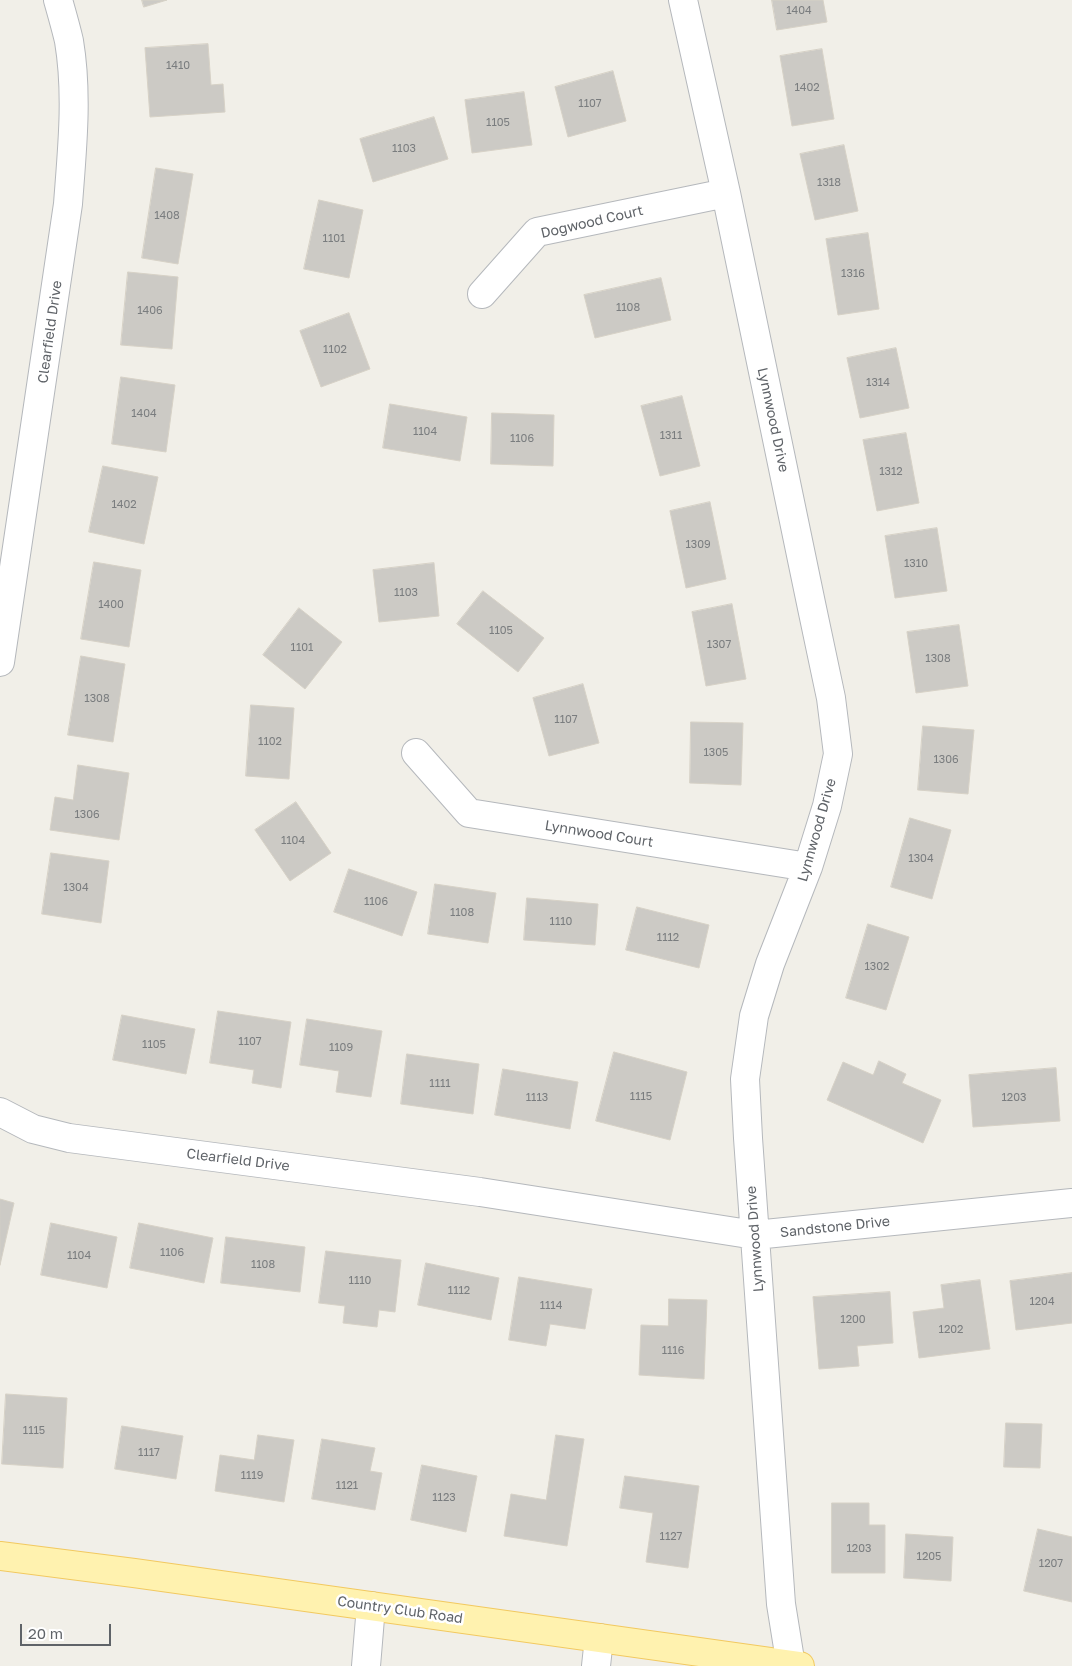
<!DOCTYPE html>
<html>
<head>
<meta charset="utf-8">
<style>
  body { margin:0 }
  #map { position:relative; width:1072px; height:1666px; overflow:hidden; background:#f1efe8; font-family:"Golos Text",sans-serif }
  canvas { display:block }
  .scale { position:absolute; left:20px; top:1624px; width:91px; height:22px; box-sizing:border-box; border:2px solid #5f6368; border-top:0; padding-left:6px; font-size:15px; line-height:18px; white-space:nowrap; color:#5f6368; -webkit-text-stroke:4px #fff; paint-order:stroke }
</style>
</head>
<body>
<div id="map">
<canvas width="1072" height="1666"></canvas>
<div class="scale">20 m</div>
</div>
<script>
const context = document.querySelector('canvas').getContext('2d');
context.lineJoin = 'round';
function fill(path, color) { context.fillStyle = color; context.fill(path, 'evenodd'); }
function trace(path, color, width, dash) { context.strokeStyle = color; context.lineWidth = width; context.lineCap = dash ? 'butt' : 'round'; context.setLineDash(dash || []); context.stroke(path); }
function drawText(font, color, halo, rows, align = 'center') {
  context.font = font + ' "Golos Text",sans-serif'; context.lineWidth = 5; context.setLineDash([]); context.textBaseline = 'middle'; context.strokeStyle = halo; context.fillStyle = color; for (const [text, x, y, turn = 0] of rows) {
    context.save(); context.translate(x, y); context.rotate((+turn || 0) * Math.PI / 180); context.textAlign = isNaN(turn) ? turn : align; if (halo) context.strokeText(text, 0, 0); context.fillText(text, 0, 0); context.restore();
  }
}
const building = new Path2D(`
  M142 0H167L144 7Z
  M772 0H823L827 22 777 30Z
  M208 44 211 85 223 84 225 112 150 117 145 48Z
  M822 49 834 119 792 126 780 56Z
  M613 71 626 121 568 137 555 87Z
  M524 92 532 145 472 153 465 100Z
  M434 117 448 159 373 182 360 139Z
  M844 145 858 211 815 220 800 154Z
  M156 168 193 174 178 264 142 258Z
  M319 200 363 210 349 278 304 269Z
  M868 233 879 309 838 315 826 239Z
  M128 272 178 277 172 349 121 345Z
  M661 278 671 320 595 338 584 295Z
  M349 313 370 369 321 387 300 331Z
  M896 348 909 408 860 418 847 358Z
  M121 377 175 385 166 452 112 444Z
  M682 396 700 466 660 476 641 406Z
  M390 404 467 417 460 461 383 448Z
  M492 413 554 415 553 466 491 464Z
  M906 433 919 503 877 511 863 440Z
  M103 466 158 477 144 544 89 532Z
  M710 502 726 579 686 588 670 511Z
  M937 528 947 591 895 598 885 536Z
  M94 562 141 570 129 647 81 639Z
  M434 563 439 616 379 622 373 570Z
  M483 591 544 638 518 672 457 624Z
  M732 604 746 679 706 686 692 612Z
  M299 608 342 642 305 689 263 655Z
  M959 625 968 686 916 693 907 632Z
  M81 656 125 664 113 742 68 735Z
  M583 684 599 743 549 756 533 698Z
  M251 705 294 708 289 779 246 776Z
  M691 722 743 723 741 785 690 783Z
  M923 726 974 730 968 794 918 790Z
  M78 765 129 773 119 840 50 830 55 797 73 800Z
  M296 802 331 853 290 881 255 830Z
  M910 818 951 830 932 899 891 887Z
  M51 853 109 861 101 923 42 914Z
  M349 869 417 892 402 936 334 912Z
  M435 884 496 893 488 943 428 934Z
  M527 898 598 904 595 945 524 940Z
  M637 907 709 925 699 968 626 950Z
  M868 924 909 937 886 1010 846 998Z
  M218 1011 291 1022 281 1088 252 1083 254 1070 210 1063Z
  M122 1015 195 1029 186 1074 113 1060Z
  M307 1019 382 1031 371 1097 336 1092 339 1071 300 1065Z
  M614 1052 687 1072 670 1140 596 1121Z
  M407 1054 479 1064 473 1114 401 1104Z
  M879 1061 906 1074 902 1083 941 1100 923 1143 827 1100 843 1062 873 1075Z
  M1056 1068 1060 1121 973 1127 969 1075Z
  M503 1069 578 1082 570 1129 495 1115Z
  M0 1199 14 1203 0 1265Z
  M51 1223 117 1237 107 1288 41 1275Z
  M139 1223 213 1238 204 1283 130 1268Z
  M226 1237 305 1247 300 1292 221 1283Z
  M326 1251 401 1260 395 1312 379 1310 377 1327 343 1323 345 1306 319 1303Z
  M426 1263 499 1278 491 1320 418 1305Z
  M1072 1273V1323L1016 1330 1010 1281Z
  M519 1277 592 1289 585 1329 550 1324 546 1346 509 1340Z
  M980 1280 990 1349 919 1358 913 1312 944 1308 941 1285Z
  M890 1292 893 1343 857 1346 859 1366 819 1369 813 1297Z
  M669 1299 707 1300 704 1379 639 1375 641 1325 668 1326Z
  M6 1394 67 1398 63 1468 2 1464Z
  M1006 1423 1042 1424 1040 1468 1004 1467Z
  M122 1426 183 1436 176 1479 115 1469Z
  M258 1435 294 1440 284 1502 215 1491 220 1455 254 1460Z
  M556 1435 584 1439 567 1546 504 1536 511 1494 546 1500Z
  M322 1439 375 1448 370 1471 382 1473 375 1510 312 1499Z
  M422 1465 477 1476 466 1532 411 1520Z
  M625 1476 699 1486 688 1568 646 1562 653 1513 620 1508Z
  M832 1503H869V1525H885V1573H832Z
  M1038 1529 1072 1537V1602L1024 1591Z
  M906 1534 953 1537 951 1581 904 1578Z`);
fill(building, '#cccac5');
trace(building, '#d6d1c6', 1);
const minor = new Path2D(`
  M683 0 726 193 812 608 831 698 838 754 827 806 808 867 770 964 754 1016 745 1079 748 1138 781 1604 791 1666
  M482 294 537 232 726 193
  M0 662 68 204C72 150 78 95 69 41 66 28 62 14 58 0
  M416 753 469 813 808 867
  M0 1112 33 1129 69 1138 480 1192 755 1235 1072 1203
  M366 1666 371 1606
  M596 1666 599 1638`);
const major = new Path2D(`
  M0 1556 134 1573 800 1666`);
trace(minor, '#b5b8bc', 30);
trace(major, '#f2c960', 30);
trace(minor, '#fff', 28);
trace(major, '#fff2af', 28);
drawText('11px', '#7a7d7f', null, [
  ["1404",799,11],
  ["1410",178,66],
  ["1402",807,88],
  ["1107",590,104],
  ["1105",498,123],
  ["1103",404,149],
  ["1318",829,183],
  ["1408",167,216],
  ["1101",334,239],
  ["1316",853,274],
  ["1108",628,308],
  ["1406",150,311],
  ["1102",335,350],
  ["1314",878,383],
  ["1404",144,414],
  ["1104",425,432],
  ["1311",671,436],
  ["1106",522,439],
  ["1312",891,472],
  ["1402",124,505],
  ["1309",698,545],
  ["1310",916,564],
  ["1103",406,593],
  ["1400",111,605],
  ["1105",501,631],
  ["1307",719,645],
  ["1101",302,648],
  ["1308",938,659],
  ["1308",97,699],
  ["1107",566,720],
  ["1102",270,742],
  ["1305",716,753],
  ["1306",946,760],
  ["1306",87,815],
  ["1104",293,841],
  ["1304",921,859],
  ["1304",76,888],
  ["1106",376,902],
  ["1108",462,913],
  ["1110",561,922],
  ["1112",668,938],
  ["1302",877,967],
  ["1107",250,1042],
  ["1105",154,1045],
  ["1109",341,1048],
  ["1111",440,1084],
  ["1115",641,1097],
  ["1113",537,1098],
  ["1203",1014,1098],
  ["1106",172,1253],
  ["1104",79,1256],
  ["1108",263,1265],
  ["1110",360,1281],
  ["1112",459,1291],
  ["1204",1042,1302],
  ["1114",551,1306],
  ["1200",853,1320],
  ["1202",951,1330],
  ["1116",673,1351],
  ["1115",34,1431],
  ["1117",149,1453],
  ["1119",252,1476],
  ["1121",347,1486],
  ["1123",444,1498],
  ["1127",671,1537],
  ["1203",859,1549],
  ["1205",929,1557],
  ["1207",1051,1564]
]);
drawText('14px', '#5f6368', '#fff', [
  ["Dogwood Court",592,222,-13],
  ["Clearfield Drive",50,332,-82],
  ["Lynnwood Drive",773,420,78],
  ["Lynnwood Drive",817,830,-74],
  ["Lynnwood Court",599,834,9],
  ["Clearfield Drive",238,1160,7],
  ["Sandstone Drive",835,1227,-6],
  ["Lynnwood Drive",755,1239,-94],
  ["Country Club Road",400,1610,8]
]);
</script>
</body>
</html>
